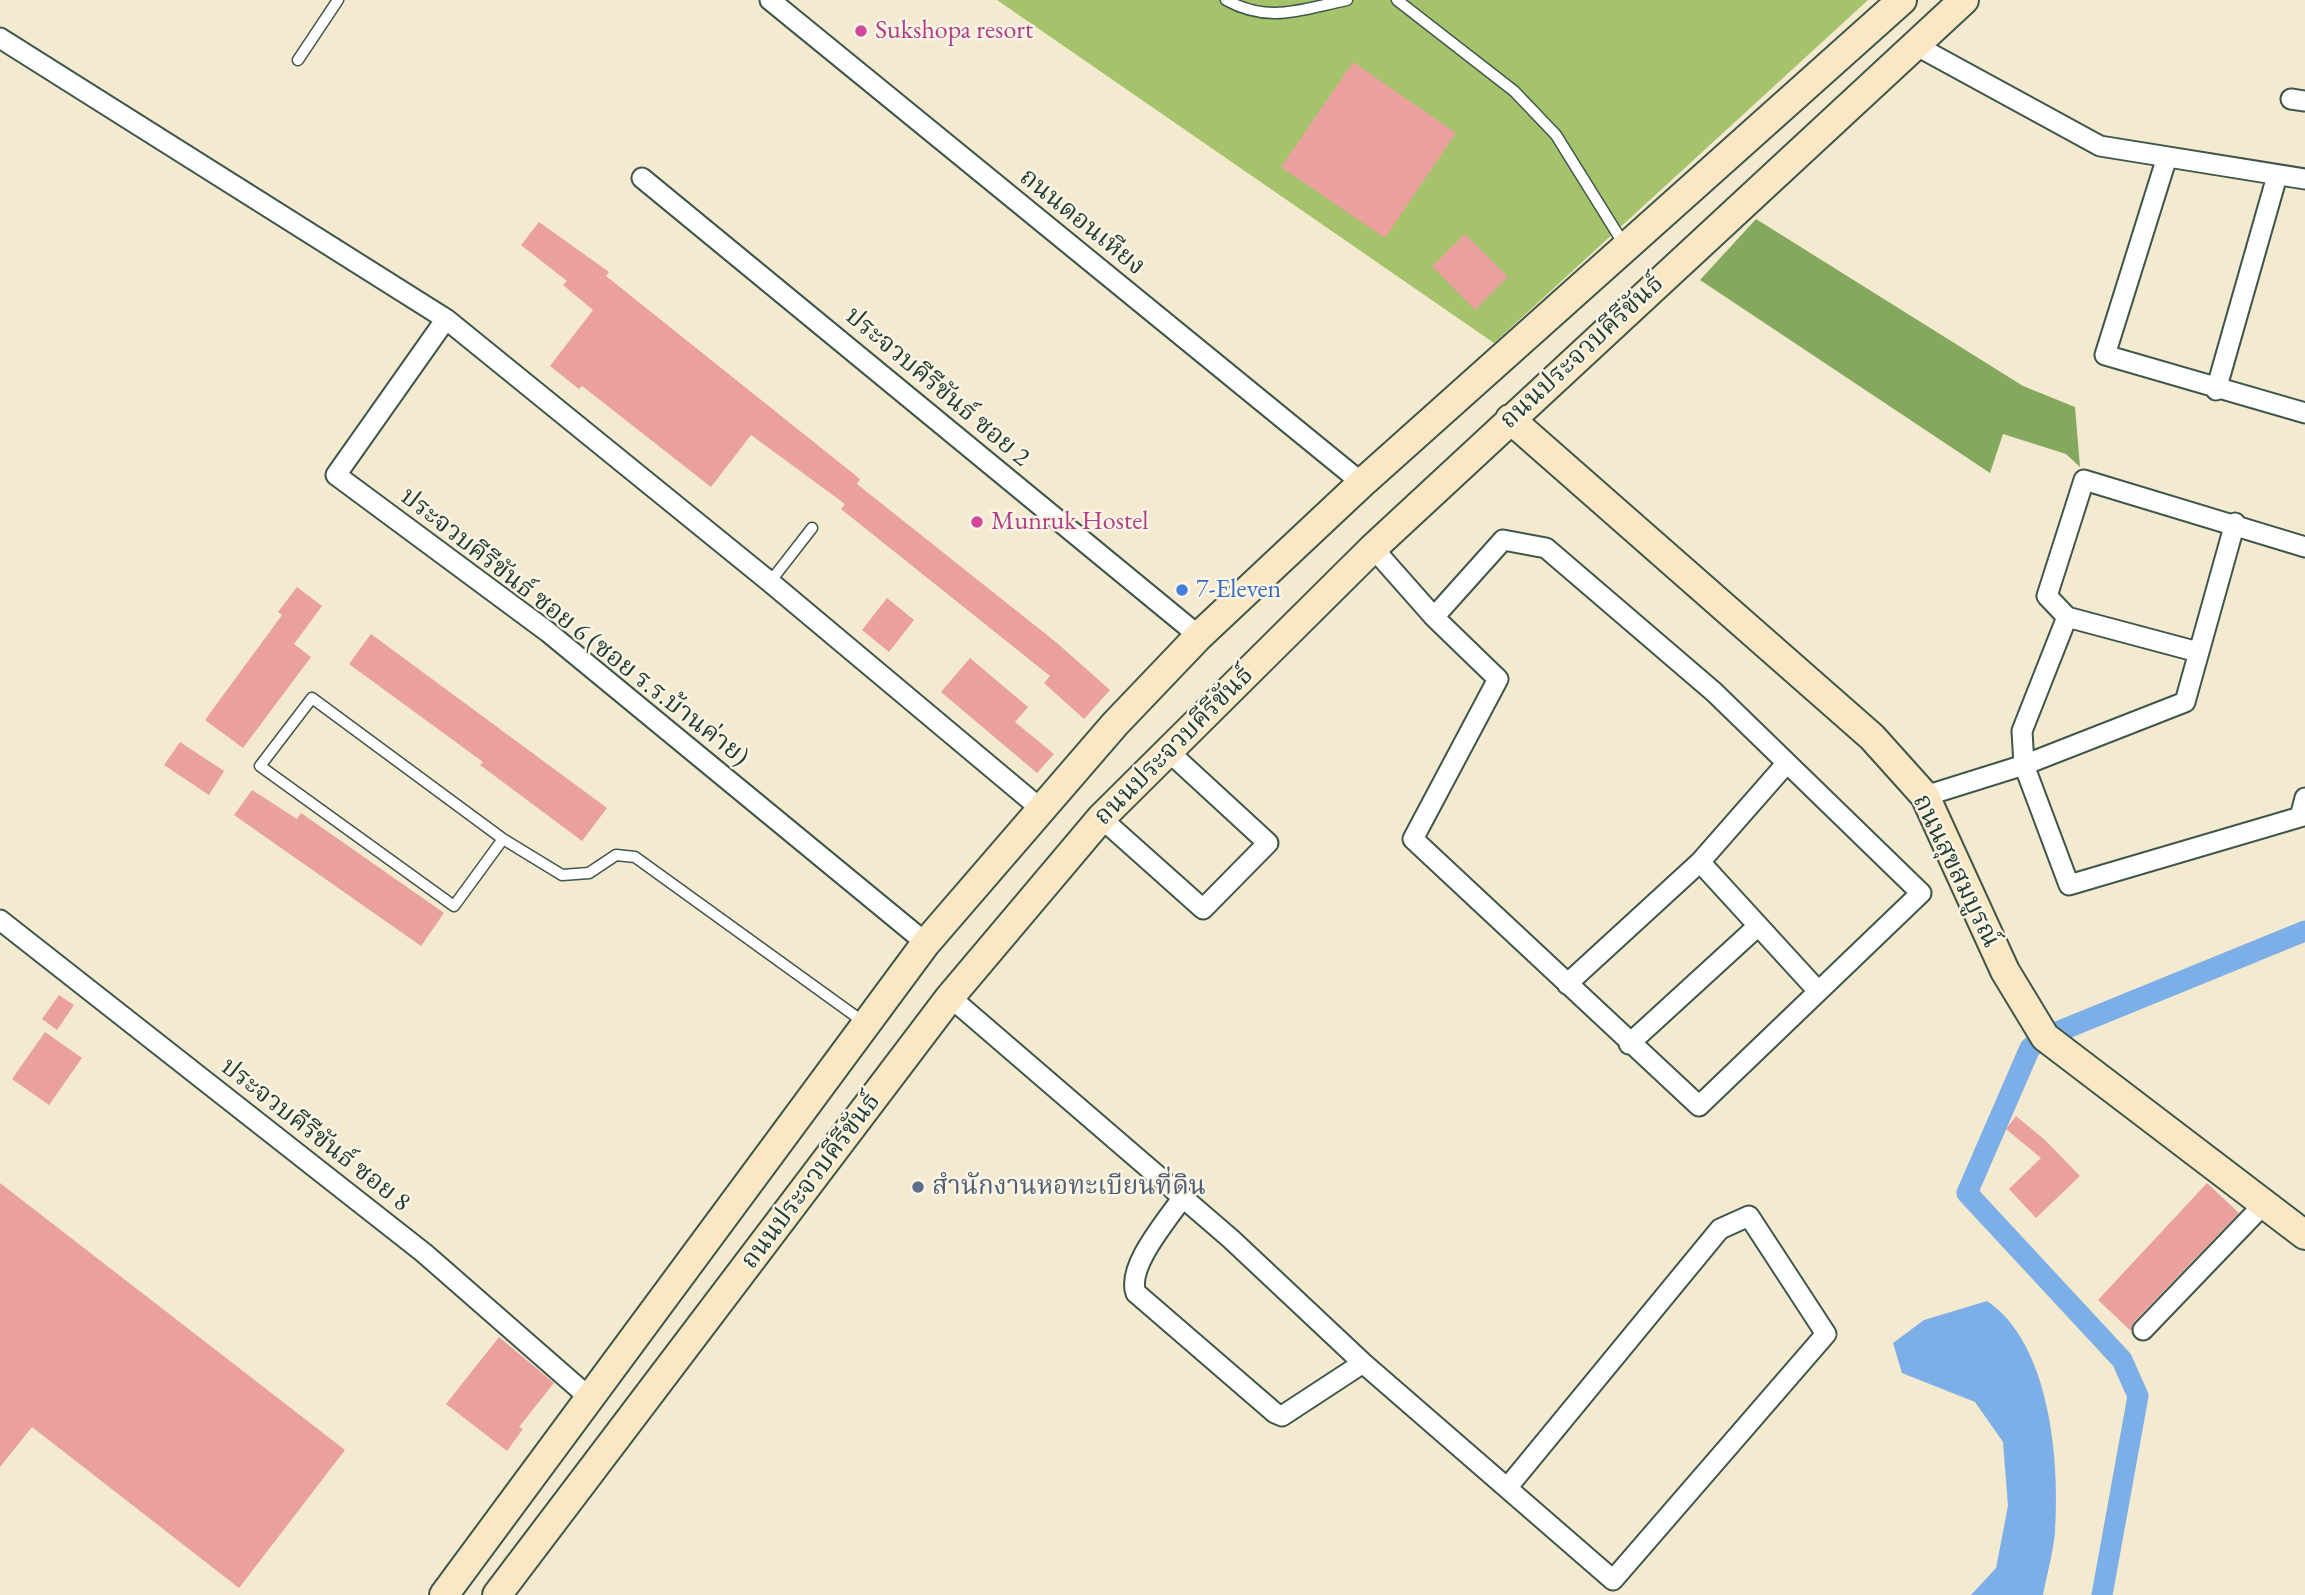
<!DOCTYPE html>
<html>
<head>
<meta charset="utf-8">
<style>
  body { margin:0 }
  canvas { display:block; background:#f4ead0 }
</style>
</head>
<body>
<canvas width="2305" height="1595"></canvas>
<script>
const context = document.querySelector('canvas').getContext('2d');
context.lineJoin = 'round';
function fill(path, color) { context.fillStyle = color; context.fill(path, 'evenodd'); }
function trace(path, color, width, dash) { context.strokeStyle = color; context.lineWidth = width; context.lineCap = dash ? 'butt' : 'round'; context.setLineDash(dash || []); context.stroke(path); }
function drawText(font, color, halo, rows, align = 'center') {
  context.font = font + ' "EB Garamond","Noto Serif Thai",serif'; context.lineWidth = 5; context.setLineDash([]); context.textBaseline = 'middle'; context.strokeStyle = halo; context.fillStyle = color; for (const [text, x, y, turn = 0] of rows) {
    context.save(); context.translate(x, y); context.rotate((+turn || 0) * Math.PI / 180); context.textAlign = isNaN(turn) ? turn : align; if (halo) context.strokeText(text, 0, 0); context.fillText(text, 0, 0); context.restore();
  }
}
fill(new Path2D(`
  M997 0H1868L1494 343Z`), '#a5c36a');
fill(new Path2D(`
  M1756 219 2023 386 2075 407 2080 467 2066 454 2003 434 1990 473 1700 280Z`), '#84a95e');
fill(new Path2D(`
  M1987 1301C2050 1343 2060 1461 2055 1532 2053 1553 2047 1574 2043 1595H1971L1996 1568 2008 1506 2003 1442 1975 1402 1902 1373 1893 1343 1924 1320Z`), '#7caee8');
trace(new Path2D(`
  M2102 1595 2138 1396 2122 1360 1967 1193 2030 1048 2045 1037 2305 931`), '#7caee8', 21);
fill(new Path2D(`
  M1353 62 1456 133 1385 238 1281 167Z
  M539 222 609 272 606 276 860 479 857 484 1057 643 1110 690 1084 719 1044 683 1050 676 841 509 845 504 751 435 711 487 582 386 579 389 550 366 593 310 563 285 567 281 521 245Z
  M1465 234 1508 277 1475 310 1432 266Z
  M297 587 322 606 294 644 311 657 243 748 205 720 282 615 278 612Z
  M887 598 914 620 889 652 862 630Z
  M371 634 607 808 582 841 480 765 483 762 349 664Z
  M970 658 1028 707 1015 722 1054 754 1037 773 941 692Z
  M180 742 224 771 209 795 164 765Z
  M252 790 297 819 301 813 444 913 421 946 234 815Z
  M59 995 74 1005 57 1030 42 1019Z
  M45 1032 82 1058 49 1105 12 1079Z
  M2016 1116 2045 1140 2080 1176 2036 1218 2009 1189 2041 1158 2006 1129Z
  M0 1183 345 1450 239 1588 32 1427 0 1467Z
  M2207 1183 2239 1213 2134 1322 2131 1331 2098 1300Z
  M499 1337 554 1383 519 1427 523 1429 507 1451 446 1404Z`), '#eaa19e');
const lane = new Path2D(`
  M1226 0C1269 24 1302 9 1347 0
  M1397 0 1514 91 1556 135 1625 246
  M298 60 338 0
  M770 582 812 528
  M503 839 454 906 260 766 312 698 503 839 562 875 589 873 616 855 635 857 865 1023`);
const street = new Path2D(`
  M770 0 1362 483
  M0 38 446 319 770 582 1041 809
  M1915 45 2100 146 2305 179
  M2291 99 2305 101
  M2167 157 2105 355 2305 413
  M642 178 1199 636
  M446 319 336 475 548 632 926 943
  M2216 390 2277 176
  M2305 547 2084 480 2047 596 2067 617 2022 731 2024 765 2069 885 2300 817 2305 798
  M1373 548 1434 617 1498 679 1413 839 1699 1106 1921 893 1714 692 1546 548 1503 540 1434 617
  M2067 617 2198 652
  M1925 796 2024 765 2185 702 2235 523
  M1101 818 1203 909 1268 843 1168 751
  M1700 862 1818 991
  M0 920 424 1253 591 1399
  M1567 984 1700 862 1786 764
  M950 997 1231 1239 1363 1363 1613 1580 1826 1334 1749 1216 1720 1229 1507 1488
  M1629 1044 1758 926
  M1183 1197C1168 1219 1126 1267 1136 1293L1275 1413 1282 1416 1363 1363
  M2143 1330 2264 1204`);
const secondary = new Path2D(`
  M1510 419 1872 737 1925 796 2005 971 2045 1037 2305 1235
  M444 1595 926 943 1115 724 1199 636 1362 483 1902 0
  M497 1595 950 997 1101 818 1373 548 1964 0`);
trace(lane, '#3f574b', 13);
trace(street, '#3f574b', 23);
trace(secondary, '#3f574b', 32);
trace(lane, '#fff', 10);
trace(street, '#fff', 19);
trace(secondary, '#fae7c3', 28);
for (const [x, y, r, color] of [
  [861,31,7,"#d1479c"],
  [977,522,7,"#d1479c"],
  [1182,590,7,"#3f7fe0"],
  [918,1187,7,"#5c6f8a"]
]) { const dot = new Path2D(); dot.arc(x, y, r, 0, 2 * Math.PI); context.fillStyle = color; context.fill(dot); trace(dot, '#fcf5e5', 2.5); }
drawText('26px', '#b23c85', '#fcf5e5', [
  ["Sukshopa resort",875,31],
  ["Munruk Hostel",991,522]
], 'left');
drawText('26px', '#1f3d34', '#fcf5e5', [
  ["ถนนดอนเหียง",1082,222,39],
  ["ถนนประจวบคีรีขันธ์",1582,352,-43],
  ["ประจวบคีรีขันธ์ ซอย 2",937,387,40],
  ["ประจวบคีรีขันธ์ ซอย 6 (ซอย ร.ร.บ้านค่าย)",574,627,38],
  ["ถนนประจวบคีรีขันธ์",1174,746,-45],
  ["ถนนสุขสมบูรณ์",1956,871,64],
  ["ประจวบคีรีขันธ์ ซอย 8",315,1135,38],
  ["ถนนประจวบคีรีขันธ์",811,1181,-53]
]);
drawText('26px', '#366cbe', '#fcf5e5', [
  ["7-Eleven",1196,590]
], 'left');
drawText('26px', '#4e5e75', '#fcf5e5', [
  ["สำนักงานหอทะเบียนที่ดิน",932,1187]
], 'left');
</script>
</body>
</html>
